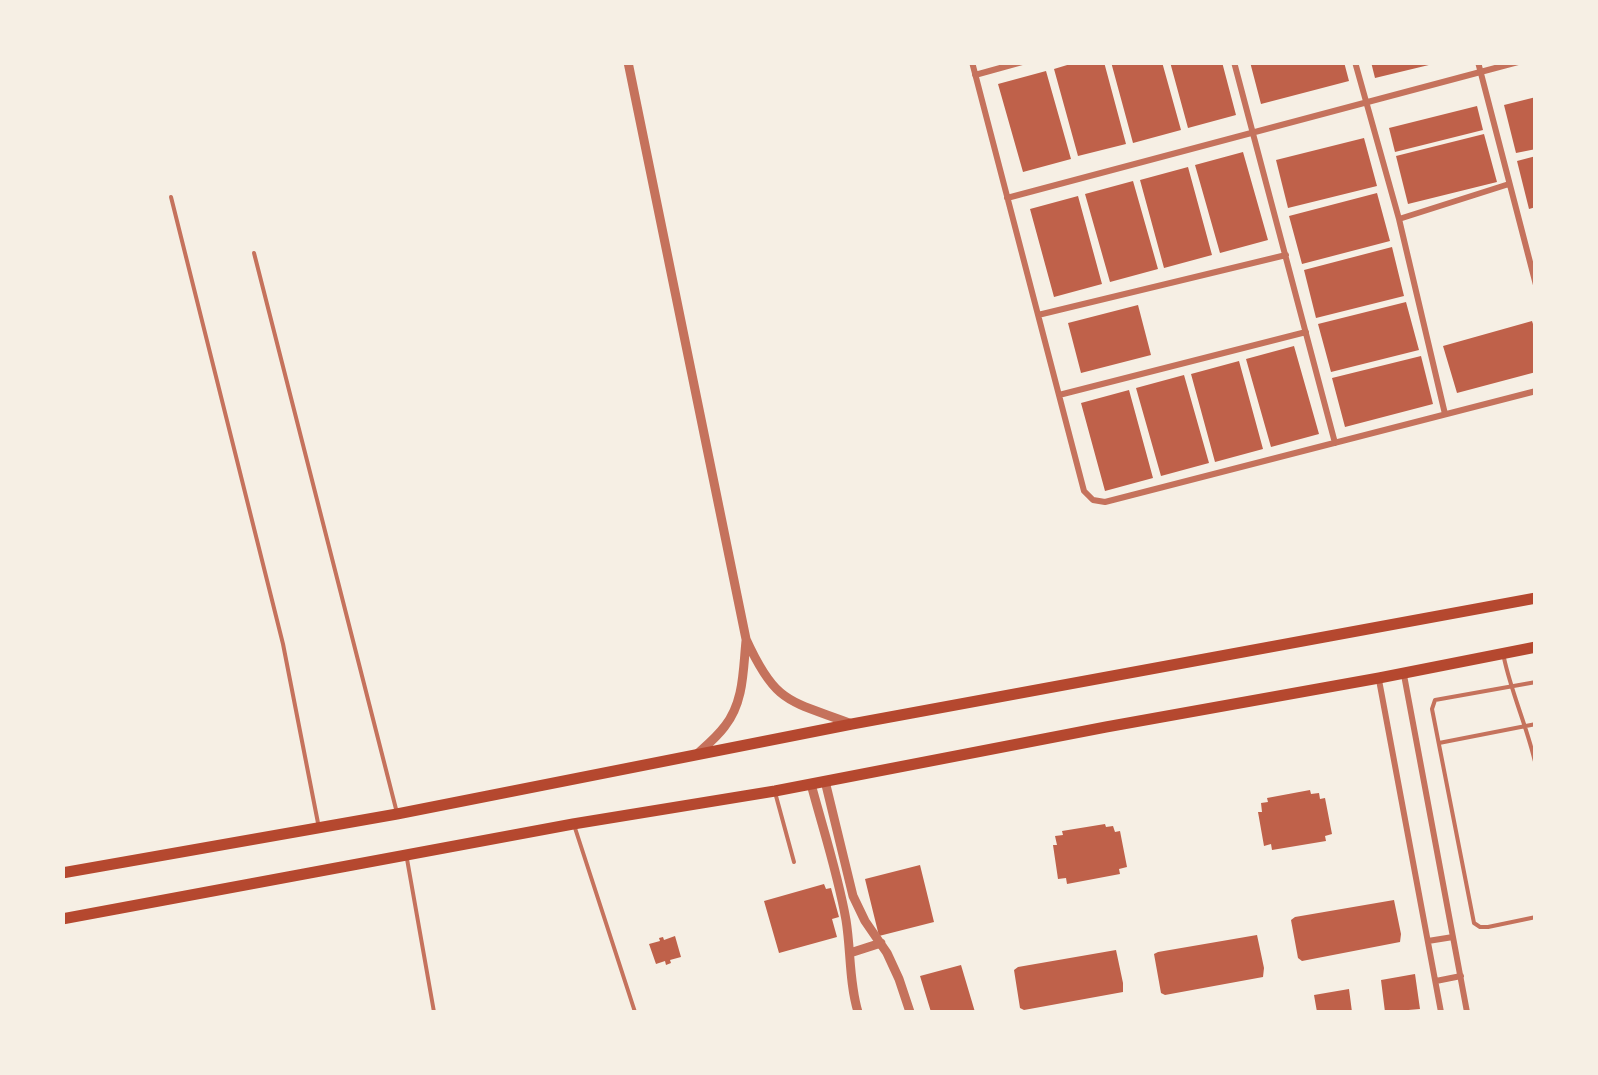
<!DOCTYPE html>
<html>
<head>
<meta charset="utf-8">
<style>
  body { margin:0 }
  #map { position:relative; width:1598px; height:1075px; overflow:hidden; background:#f6efe4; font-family:Quicksand,sans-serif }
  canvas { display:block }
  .frame { position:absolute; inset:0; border:65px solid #f6efe4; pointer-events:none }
</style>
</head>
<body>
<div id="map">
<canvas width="1598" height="1075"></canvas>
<div class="frame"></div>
</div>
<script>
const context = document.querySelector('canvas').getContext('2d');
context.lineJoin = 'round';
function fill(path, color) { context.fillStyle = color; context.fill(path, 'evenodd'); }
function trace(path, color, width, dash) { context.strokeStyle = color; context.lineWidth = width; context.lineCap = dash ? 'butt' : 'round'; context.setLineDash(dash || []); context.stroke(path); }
fill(new Path2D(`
  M1077 62H1104L1126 144 1078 156 1054 69Z
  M1111 62H1162L1181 130 1133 143Z
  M1170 62H1222L1236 115 1188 128Z
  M1250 62H1344L1349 81 1261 104Z
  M1371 62H1433V64L1375 78Z
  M1046 71 1071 159 1023 172 998 84Z
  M1536 97V149L1516 153 1504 105Z
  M1477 106 1483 130 1395 152 1389 128Z
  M1484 134 1497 182 1408 204 1396 156Z
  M1364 138 1377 186 1288 208 1276 160Z
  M1243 152 1268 240 1220 253 1195 165Z
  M1536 156V207L1529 209 1517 161Z
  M1188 167 1212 255 1164 268 1140 180Z
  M1133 181 1158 269 1110 282 1085 194Z
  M1377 193 1390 241 1302 264 1289 216Z
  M1078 196 1102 284 1054 297 1030 209Z
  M1392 247 1404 296 1316 318 1304 270Z
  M1406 302 1419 350 1331 372 1318 324Z
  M1138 305 1151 355 1081 373 1068 323Z
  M1532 321 1536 333V372L1457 393 1443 346Z
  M1294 346 1319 434 1271 447 1246 359Z
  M1421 356 1433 404 1345 427 1332 378Z
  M1239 361 1263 449 1215 462 1191 374Z
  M1184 375 1209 463 1161 476 1136 388Z
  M1129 390 1153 478 1105 491 1081 403Z
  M1310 790 1311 794 1319 793 1320 799 1325 798 1332 834 1325 836 1326 841 1272 850 1271 844 1264 846 1258 812H1262L1261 803 1268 802 1267 798Z
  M1105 824 1106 827 1113 826 1115 832 1120 831 1127 867 1119 869 1120 874 1067 884 1066 878 1058 879 1053 845H1057L1055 836 1063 835 1062 831Z
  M920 865 934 922 879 936 865 879Z
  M824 884 826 889 831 888 839 917 832 919 837 937 779 953 764 901Z
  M1394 900 1401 934 1400 942 1302 961 1298 958 1291 920 1295 917Z
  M1257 935 1264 968 1263 977 1165 995 1161 993 1154 954 1158 952Z
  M675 936 681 957 670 960 671 963 666 965 665 961 656 964 649 944 660 941 659 938 663 937 664 940Z
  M1116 950 1123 983V992L1024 1010 1020 1008 1014 970 1018 967Z
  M961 965 975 1012H931L920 976Z
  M1415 974 1420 1009 1385 1012 1381 980Z
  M1349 989 1352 1012H1317L1314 995Z`), '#bf614a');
trace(new Path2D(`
  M171 197 283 644 318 823
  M254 253 396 809
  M1504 658C1512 695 1528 729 1536 766
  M1536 682 1435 700 1432 709 1474 923 1480 927H1488L1536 917
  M1439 743 1536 724
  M776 796 794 862
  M575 828 635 1012
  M407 859 434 1012`), '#c5725c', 4);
trace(new Path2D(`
  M972 62 1084 491 1093 500 1105 502 1536 391
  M1234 62 1335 443
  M1355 62 1399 219 1445 414
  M1478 62 1536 285
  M975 75 1022 62
  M1007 198 1518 62
  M1399 219 1509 184
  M1038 315 1286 255
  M1059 395 1306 332
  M1404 675 1467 1012
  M1379 680 1441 1012
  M1428 941 1453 937
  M1436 981 1461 976`), '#c5725c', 6);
trace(new Path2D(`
  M628 62 746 639C776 705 789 700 852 724
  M696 755C706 746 717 737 725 726 744 702 743 670 746 641
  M825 781 853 896 865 921 887 953 899 979 910 1012
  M811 784C823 829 838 874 846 920 851 951 849 982 858 1012
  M850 953 881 943`), '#c5725c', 9);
trace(new Path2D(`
  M62 873 397 814 852 724 1536 598
  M62 919 573 824 775 791 1106 727 1379 678 1536 647`), '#b5482f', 11);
</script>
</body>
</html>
